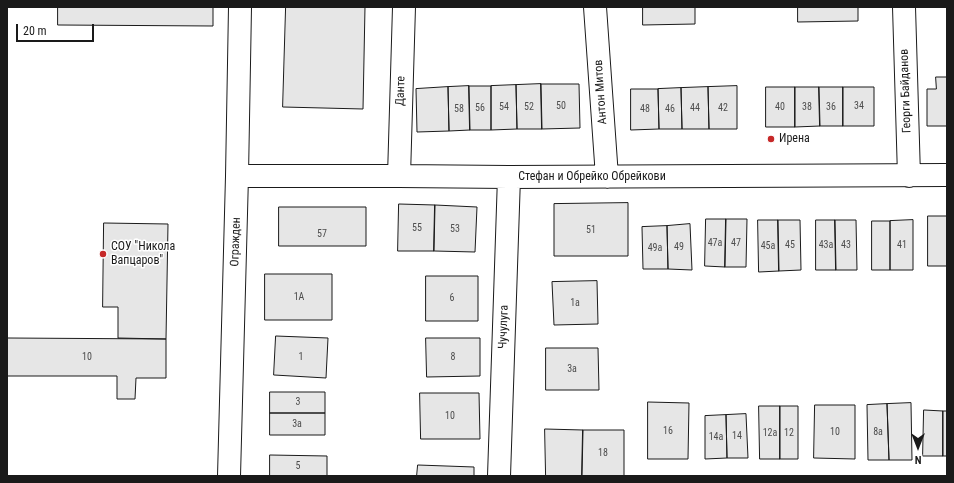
<!DOCTYPE html>
<html>
<head>
<meta charset="utf-8">
<style>
  body { margin:0 }
  #map { position:relative; width:954px; height:483px; overflow:hidden; background:#fff; font-family:"Roboto Condensed",sans-serif }
  canvas { display:block }
  .frame { position:absolute; inset:0; border:8px solid #1a1a1a; pointer-events:none }
  .north { position:absolute; left:898px; top:427px; width:40px; height:40px; -webkit-text-stroke:3px #fff; paint-order:stroke; rotate:180deg; font-size:11px; font-weight:700; line-height:16px; text-align:center; color:#1a1a1a }
  .north::after { content:''; display:block; margin:auto; width:14px; height:18px; background:#1a1a1a; clip-path:polygon(50% 0,100% 100%,50% 72%,0 100%) }
  .scale { position:absolute; left:16px; top:24px; width:78px; height:18px; box-sizing:border-box; border:2px solid #1a1a1a; border-top:0; padding-left:5px; font-size:12px; line-height:14px; white-space:nowrap; color:#1a1a1a; -webkit-text-stroke:3px #fff; paint-order:stroke }
</style>
</head>
<body>
<div id="map">
<canvas width="954" height="483"></canvas>
<div class="frame"></div>
<div class="north">N</div>
<div class="scale">20 m</div>
</div>
<script>
const context = document.querySelector('canvas').getContext('2d');
context.lineJoin = 'round';
function fill(path, color) { context.fillStyle = color; context.fill(path, 'evenodd'); }
function trace(path, color, width, dash) { context.strokeStyle = color; context.lineWidth = width; context.lineCap = dash ? 'butt' : 'round'; context.setLineDash(dash || []); context.stroke(path); }
function drawText(font, color, halo, rows, align = 'center') {
  context.font = font + ' "Roboto Condensed",sans-serif'; context.lineWidth = 3; context.setLineDash([]); context.textBaseline = 'middle'; context.strokeStyle = halo; context.fillStyle = color; for (const [text, x, y, turn = 0] of rows) {
    context.save(); context.translate(x, y); context.rotate((+turn || 0) * Math.PI / 180); context.textAlign = isNaN(turn) ? turn : align; if (halo) context.strokeText(text, 0, 0); context.fillText(text, 0, 0); context.restore();
  }
}
const building = new Path2D(`
  M58 7H213V26L58 25Z
  M286 7H365L363 109 283 107Z
  M643 7H695V24L643 25Z
  M798 7H858V21L798 22Z
  M936 77H947V126H927V89H936Z
  M541 84H579L580 128 542 129Z
  M541 84 542 129H517L516 85Z
  M516 85 517 129 491 130V86Z
  M469 86H491V130H470Z
  M469 86 470 130 449 131 448 87Z
  M737 86V129H709L708 87Z
  M448 87 449 131 417 132 416 89Z
  M708 87 709 129H682L681 88Z
  M766 87H795V127H766Z
  M795 87H819L820 126 795 127Z
  M819 87H843V126H820Z
  M843 87H874V126H843Z
  M681 88 682 129H659L658 89Z
  M631 89H658L659 129 631 130Z
  M628 203V256H554V204Z
  M399 204 435 205 434 251H398Z
  M435 205 477 207 475 252 434 251Z
  M279 207H366V246H279Z
  M928 216H947V266H928Z
  M706 219H726L725 267 705 266Z
  M726 219H747L746 267H725Z
  M758 220H778L779 271 759 272Z
  M778 220H800L801 270 779 271Z
  M816 220H835L836 270H816Z
  M835 220H856L857 270H836Z
  M913 220V270H890V221Z
  M872 221H890V270H872Z
  M104 223 168 224 166 339 118 338V307H103Z
  M690 224 692 270 668 269 667 226Z
  M667 226 668 269H643L642 227Z
  M265 274H332V320H265Z
  M426 276H478V321H426Z
  M597 281 598 324 554 325 552 282Z
  M276 336 328 338 326 378 274 375Z
  M7 338 166 339V378H136L135 399H117V376H7Z
  M426 338H480V376L427 377Z
  M546 348H598L599 390H546Z
  M270 392H325V413H270Z
  M420 393H479L480 439H421Z
  M648 402 689 403 688 459H648Z
  M911 403 912 460H889L887 404Z
  M887 404 889 460H868L867 405Z
  M815 405H855V459L814 458Z
  M759 406H780V459H760Z
  M780 406H798V459H780Z
  M924 410 943 411V456H923Z
  M943 411H947V456H943Z
  M270 413H325V435H270Z
  M746 414 748 458H727L726 415Z
  M726 415 727 458 705 459V416Z
  M545 429 583 430 582 476H546Z
  M583 430H624V476H582Z
  M270 455 327 456V476H270Z
  M418 465 474 467V476H417Z`);
fill(building, '#e6e6e6');
trace(building, '#1a1a1a', 1);
const minor = new Path2D(`
  M595 7 607 177
  M904 7 909 176
  M237 176H399L509 177 947 175
  M399 176 404 7
  M229 476 237 176 240 7
  M499 476 509 177`);
trace(minor, '#1a1a1a', 24);
trace(minor, '#fff', 22);
for (const [x, y, r, color] of [
  [771,139,4,"#c62828"],
  [103,254,4,"#c62828"]
]) { const dot = new Path2D(); dot.arc(x, y, r, 0, 2 * Math.PI); context.fillStyle = color; context.fill(dot); trace(dot, '#fff', 1.5); }
drawText('10px', '#4d4d4d', null, [
  ["50",561,106],
  ["34",859,106],
  ["54",504,107],
  ["52",529,107],
  ["40",780,107],
  ["38",807,107],
  ["36",831,107],
  ["56",480,108],
  ["44",695,108],
  ["42",723,108],
  ["58",459,109],
  ["48",645,109],
  ["46",670,109],
  ["55",417,228],
  ["53",455,229],
  ["51",591,230],
  ["57",322,234],
  ["47a",715,243],
  ["47",736,243],
  ["45",790,245],
  ["43a",826,245],
  ["43",846,245],
  ["41",902,245],
  ["45a",768,246],
  ["49",679,247],
  ["49a",655,248],
  ["1А",299,297],
  ["6",452,298],
  ["1a",575,303],
  ["10",87,357],
  ["1",301,357],
  ["8",453,357],
  ["3a",572,369],
  ["3",298,402],
  ["10",450,416],
  ["3a",297,424],
  ["16",668,431],
  ["10",835,432],
  ["8a",878,432],
  ["12a",770,433],
  ["12",789,433],
  ["14",737,436],
  ["14a",716,437],
  ["18",603,453],
  ["5",298,466]
]);
drawText('12px', '#1a1a1a', '#fff', [
  ["Данте",401,91,-88],
  ["Георги Байданов",906,91,-92],
  ["Антон Митов",601,92,-94],
  ["Стефан и Обрейко Обрейкови",592,177],
  ["Огражден",236,242,-88],
  ["Чучулуга",504,327,-88]
]);
drawText('12px', '#1a1a1a', '#fff', [
  ["Ирена",779,139],
  ["СОУ \"Никола",111,247],
  ["Вапцаров\"",111,261]
], 'left');
</script>
</body>
</html>
